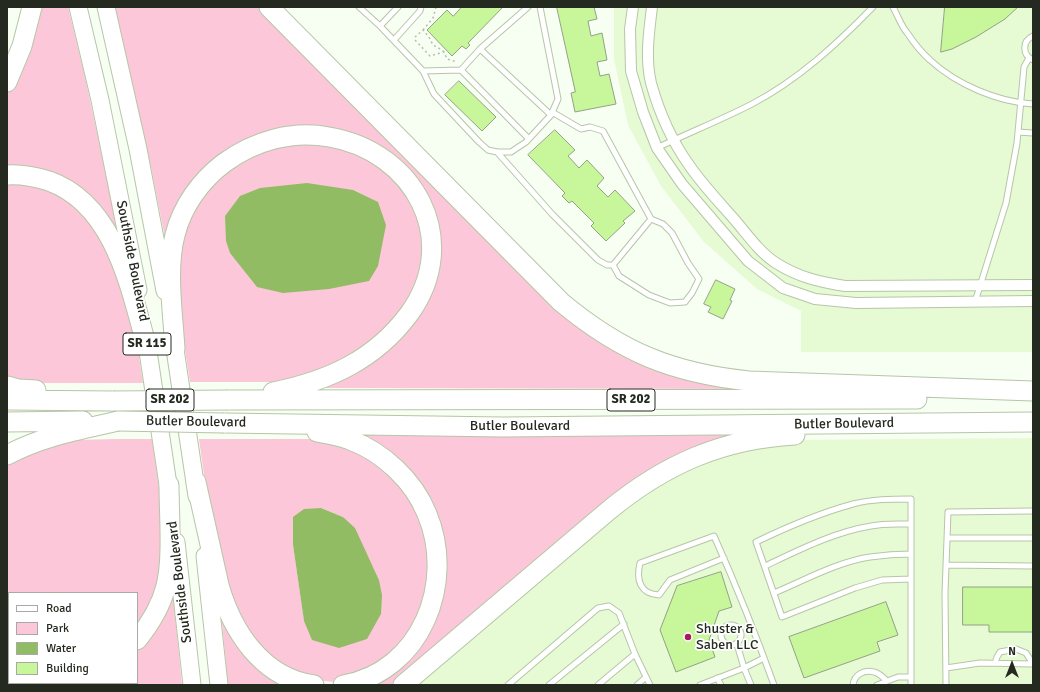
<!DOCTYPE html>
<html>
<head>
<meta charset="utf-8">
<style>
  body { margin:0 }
  #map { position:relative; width:1040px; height:692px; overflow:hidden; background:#f7fef2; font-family:Signika,sans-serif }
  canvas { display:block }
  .frame { position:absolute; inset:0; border:8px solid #242a1f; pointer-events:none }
  .legend { position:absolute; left:8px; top:592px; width:130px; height:92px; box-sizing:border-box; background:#fff; border:1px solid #a7aaa5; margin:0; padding:5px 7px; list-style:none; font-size:12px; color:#242a1f }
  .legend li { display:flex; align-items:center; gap:8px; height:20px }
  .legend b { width:20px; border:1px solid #a7aaa5 }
  .north { position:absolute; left:992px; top:644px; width:40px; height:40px; -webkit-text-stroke:3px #fff; paint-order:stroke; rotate:0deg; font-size:11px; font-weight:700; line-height:16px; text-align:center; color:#242a1f }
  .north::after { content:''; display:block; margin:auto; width:14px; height:18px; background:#242a1f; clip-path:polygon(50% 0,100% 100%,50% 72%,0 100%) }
</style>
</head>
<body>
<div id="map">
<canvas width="1040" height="692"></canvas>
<div class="frame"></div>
<ul class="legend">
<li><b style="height:5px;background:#fff"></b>Road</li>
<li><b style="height:11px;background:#fcc7d8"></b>Park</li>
<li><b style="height:11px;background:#92bc64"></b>Water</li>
<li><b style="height:11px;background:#c8f69b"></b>Building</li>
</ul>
<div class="north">N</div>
</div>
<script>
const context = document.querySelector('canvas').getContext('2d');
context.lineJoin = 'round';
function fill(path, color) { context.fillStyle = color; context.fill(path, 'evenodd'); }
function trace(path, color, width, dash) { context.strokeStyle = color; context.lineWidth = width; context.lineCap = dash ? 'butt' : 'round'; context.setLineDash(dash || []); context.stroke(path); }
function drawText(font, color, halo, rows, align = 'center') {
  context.font = font + ' Signika,sans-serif'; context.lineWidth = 3.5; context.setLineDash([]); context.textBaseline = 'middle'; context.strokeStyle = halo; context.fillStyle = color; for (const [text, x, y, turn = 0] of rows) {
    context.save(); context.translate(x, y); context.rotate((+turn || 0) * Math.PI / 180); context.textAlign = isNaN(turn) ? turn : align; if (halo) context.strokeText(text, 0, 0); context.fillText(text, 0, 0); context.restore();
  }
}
fill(new Path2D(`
  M614 7H1033V352H801V311L757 289 704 242 661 186 628 125 614 59Z
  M1033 438V685H409L619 507 698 459 788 440Z`), '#e6fbd4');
fill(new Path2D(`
  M35 7H68L85 77 120 239 101 213 7 171V88Z
  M115 7H262L580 323 756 389 327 388 326 387 357 366 407 320 431 220 357 142 243 146 166 243 151 167Z
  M268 144H339L395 176 420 212 426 257 406 308 357 356 287 382H190L177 300 175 280 188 212 206 183Z
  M7 180 56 189 95 223 131 306 143 383H29L7 380Z
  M743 433 700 450 398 685H361L415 652 440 531 354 434Z
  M117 439H152L164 523 162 583 137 633V593H9V681L7 680V461L32 449 76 440Z
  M199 439H322L360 450 402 485 429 537 427 597 397 653 348 680 333 682 317 680 282 670 246 636 215 554ZM321 508 343 517 368 557 379 580 304 620 293 545Z
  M172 585 182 685H73L80 683H137V646Z
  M221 612 298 685H228Z`), '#fcc7d8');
fill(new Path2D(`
  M307 183 353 190 378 202 386 225 378 266 369 281 329 289 283 293 257 287 230 253 226 241 225 216 240 196 260 188Z
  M321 508 343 517 355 528 379 580 382 595 381 614 367 639 339 648 312 640 304 621 293 545V517L304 509Z`), '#92bc64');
const building = new Path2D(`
  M462 7H503L468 43 470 45 466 49 462 46 452 56 427 30 447 10 453 16Z
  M557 7H594L597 19 588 21 591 36 602 33 607 60 597 62 600 76 609 74 616 104 575 112 571 93 575 92Z
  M945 7H1018L1005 19 976 37 952 49 941 52Z
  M459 81 496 117 482 131 445 95Z
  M555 130 575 150 568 156 579 168 587 160 604 178 597 186 608 197 615 190 635 211 623 221 625 223 606 241 591 226 594 223 572 201 569 203 562 196 565 193 528 155Z
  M716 280 735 289 730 300 732 301 723 319 708 312 711 307 704 304Z
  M721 572 732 607 719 611 709 640 715 657 676 672 660 630 677 586Z
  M963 587H1033V632H989V625H963Z
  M886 602 898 635 877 642 880 651 804 678 789 637Z`);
fill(building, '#c8f69b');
trace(building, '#93a285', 1);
const service = new Path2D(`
  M359 7 380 26 423 71 434 94 479 142 488 150 497 152H511L526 142 551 115 558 99 540 7
  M893 7C898 16 901 26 908 34 914 43 922 53 930 60 956 84 997 102 1033 104
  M380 26 398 7
  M1033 36C1022 41 1022 55 1033 60
  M394 40 420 11 421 7
  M480 49 551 115
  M461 70 529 139
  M423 71 461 70 480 49 528 7
  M1018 132 1033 133
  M657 148C688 133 721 120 752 104 798 80 837 44 873 7
  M497 152 552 214 598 260 607 265H613L651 219 603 131 590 127 581 129 552 112
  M613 265 619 276 649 295 670 303 685 302 692 293 699 279 688 263 672 233 663 224 651 219
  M975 302 1006 203 1017 143 1024 67 1029 58
  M947 538H1033
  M724 558 670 580 659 595C640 594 636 580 640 563L714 536C736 585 756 635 774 685
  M946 565 1033 566
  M765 566C799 550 834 532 871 526 884 523 898 524 911 524
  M911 579 882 580 855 588 782 617 756 542C787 527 820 513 853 504 872 499 892 499 911 499V677
  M774 593C805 580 837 562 870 557 884 555 897 554 911 554
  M721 635a10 10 0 1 1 20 0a10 10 0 1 1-20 0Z
  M737 644 744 668 764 658
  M995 663 997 657 1000 652 1016 649 1026 653 1033 664
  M946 668 980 663 1033 664
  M717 678 721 685
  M508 685 598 608 609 606 619 613 635 654
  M549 685 624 624
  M598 685 635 654 650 685
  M637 685 646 677
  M700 685 744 668 751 685
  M853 685C854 675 864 669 874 672 879 673 884 678 887 681
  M877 685 898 677H911V685
  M946 685 945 593 948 512 1033 511`);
const minor = new Path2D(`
  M633 7 630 29 631 71 643 112 657 148 682 184 748 261 783 288 815 299 856 303 1033 301
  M652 7C649 32 645 58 651 83 659 112 672 141 689 165 702 184 719 202 734 219 747 234 759 252 776 263 798 277 819 282 845 286L1033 285`);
const trunk = new Path2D(`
  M78 7 100 100 138 290
  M106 7 138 149 165 291
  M173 336 197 496
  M146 338 170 498
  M176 542 192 685
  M205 556 219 685`);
const motorway = new Path2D(`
  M269 7 561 302C621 352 672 373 749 381L1033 391
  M7 82 22 46 32 7
  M7 175C21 174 36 177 49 181 116 205 131 291 148 351
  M175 349C173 315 166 269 175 235 182 207 200 181 224 163 254 141 292 130 329 137 414 151 463 240 409 314 375 360 328 381 273 392
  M7 386 18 389 36 390
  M7 400 113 401
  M228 400 917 399
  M7 422 83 421
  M224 423 503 427 1033 422
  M317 432C328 434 340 436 350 440 383 452 414 481 427 514 456 583 421 672 343 685
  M7 455C43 436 79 430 118 421
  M196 482 219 585C232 631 262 678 314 685
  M137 640C150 624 161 606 166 586 173 557 169 516 169 485
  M7 684 11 685
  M56 685 65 683
  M403 685 608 511C665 464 722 439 795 435`);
trace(service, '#b6c6a8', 7);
trace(minor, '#b6c6a8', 12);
trace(trunk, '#b6c6a8', 19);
trace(motorway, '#b6c6a8', 21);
trace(new Path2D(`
  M423 30 433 18 436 7
  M444 52 442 50 433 45 429 37 423 30 415 37V40L430 56 444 52 447 59 454 61 453 64`), '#b6bdb1', 1.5, [2, 3]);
trace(service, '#fff', 5);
trace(minor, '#fff', 10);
trace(trunk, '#fff', 17);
trace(motorway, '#fff', 19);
const motorwayBridge = new Path2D(`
  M113 401 228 400
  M118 421 224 423`);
trace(motorwayBridge, '#b6c6a8', 21, []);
trace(motorwayBridge, '#fff', 19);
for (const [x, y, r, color] of [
  [688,637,4,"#a61b60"]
]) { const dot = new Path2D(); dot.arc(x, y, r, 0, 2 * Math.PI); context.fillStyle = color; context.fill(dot); trace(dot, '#fff', 1.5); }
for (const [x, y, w] of [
  [147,344,48],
  [170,400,48],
  [631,400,48]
]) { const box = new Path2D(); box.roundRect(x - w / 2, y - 11, w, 22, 3); context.fillStyle = '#fff'; context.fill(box); trace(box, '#242a1f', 1); }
drawText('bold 13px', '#242a1f', null, [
  ["SR 115",147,344],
  ["SR 202",170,400],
  ["SR 202",631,400]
]);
drawText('14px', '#242a1f', '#fff', [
  ["Southside Boulevard",132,261,79],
  ["Butler Boulevard",196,422,1],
  ["Butler Boulevard",844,424,-1],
  ["Butler Boulevard",520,426],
  ["Southside Boulevard",180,582,-97]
]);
drawText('14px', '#242a1f', '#fff', [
  ["Shuster &",696,629],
  ["Saben LLC",696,645]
], 'left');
</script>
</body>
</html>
